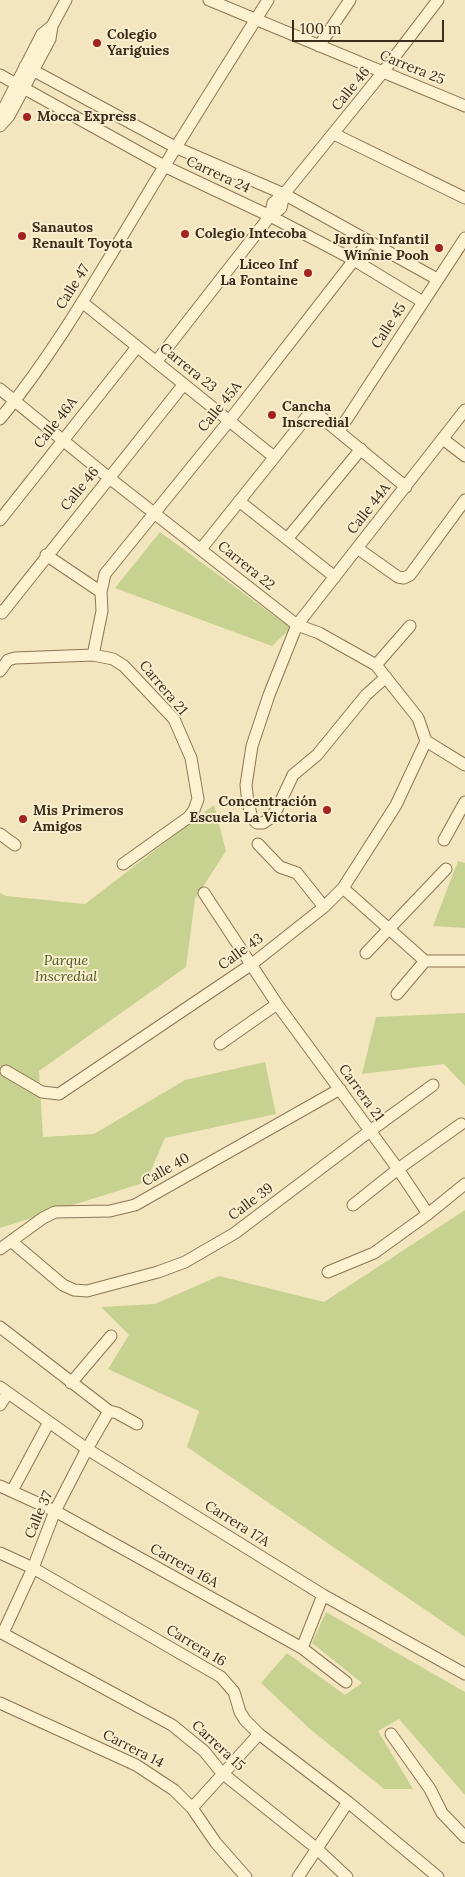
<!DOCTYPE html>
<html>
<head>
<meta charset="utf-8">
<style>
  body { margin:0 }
  #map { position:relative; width:465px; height:1877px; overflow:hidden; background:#f3e5be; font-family:Lora,serif }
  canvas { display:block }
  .scale { position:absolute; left:292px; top:20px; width:152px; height:22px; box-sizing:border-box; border:2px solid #3b2c1b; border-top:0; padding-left:6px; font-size:15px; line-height:18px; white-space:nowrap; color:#3b2c1b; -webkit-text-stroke:4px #f9efce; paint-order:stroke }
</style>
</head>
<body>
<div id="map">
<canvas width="465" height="1877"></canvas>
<div class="scale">100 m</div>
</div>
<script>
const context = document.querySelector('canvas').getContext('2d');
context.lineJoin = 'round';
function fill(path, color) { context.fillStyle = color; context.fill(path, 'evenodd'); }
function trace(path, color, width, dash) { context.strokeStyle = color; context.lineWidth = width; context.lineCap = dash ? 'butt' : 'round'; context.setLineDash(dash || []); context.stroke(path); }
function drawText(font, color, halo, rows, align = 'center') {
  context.font = font + ' Lora,serif'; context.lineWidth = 4; context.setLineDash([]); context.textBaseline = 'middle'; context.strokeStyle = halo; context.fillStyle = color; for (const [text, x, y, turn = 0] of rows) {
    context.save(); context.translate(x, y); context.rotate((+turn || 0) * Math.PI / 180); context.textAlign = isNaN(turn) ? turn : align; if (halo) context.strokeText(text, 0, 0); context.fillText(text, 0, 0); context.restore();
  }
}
fill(new Path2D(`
  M160 532 291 628 272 646 115 588Z
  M214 805 226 851 195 899 186 967 39 1071 43 1137 94 1134 185 1080 265 1062 276 1114 165 1138 146 1182 0 1228V893L6 896 85 904Z
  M458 861 465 863V928L433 926Z
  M465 1013V1086L444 1064 362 1074 376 1017Z
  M465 1210V1637L187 1447 199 1411 108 1369 129 1335 101 1307 155 1304 219 1276 324 1302Z
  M326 1612 465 1692V1795L399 1719 378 1731 413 1789H384L310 1729 261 1683 287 1653 345 1695 362 1683 312 1643Z`), '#c7d291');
const street = new Path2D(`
  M209 0 465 106
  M319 46 350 0
  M25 66 177 148 284 194 437 279
  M0 75 164 166 270 216 354 260 423 302
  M0 119 2 112 42 34 52 26 66 0
  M0 126 9 116 50 39 52 26
  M334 134 465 198
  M270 216 273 203 284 194 383 72 438 0
  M82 302 274 457
  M156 362 270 216 281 208 284 194
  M0 389 108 477 297 625 319 633 376 665 418 718 426 741 465 765
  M0 419C53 355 95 281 138 210 180 139 224 70 268 0
  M339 431 465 238
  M443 439 465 456
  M239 501 335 577
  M0 520 137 347
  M287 539 361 449
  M357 548 398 577 404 578 410 575 465 500
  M201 549 309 414 316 413 406 487
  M46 555 101 592
  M0 611 2 613 184 384
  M93 655 102 611 101 592 105 574 229 421 368 242
  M376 665 410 626
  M0 671 8 660 15 658 93 655 113 659 124 666 174 719 191 758 198 799 194 810 189 817 123 864
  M386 677 366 695 317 755 293 775 277 809 269 819 263 823H257L252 818 248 803 246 785 252 746 269 695 297 625 465 410
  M0 834 15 845
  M444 840 465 802
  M258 844 280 867 297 873 324 907
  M343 888 425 961H465
  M204 893 277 1004 398 1169 428 1214 374 1253 328 1272
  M366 953 446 869
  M397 994 425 961
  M220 1044 277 1004
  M6 1071 42 1092 59 1094 252 964 324 907 343 888 396 805 426 741
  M353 1205 398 1169 461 1124
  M428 1214 465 1184
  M11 1241 63 1285 74 1290 87 1291 158 1272 185 1262 235 1233 370 1131 433 1085
  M0 1249 43 1218 55 1212 110 1211 135 1205 340 1089
  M0 1327 109 1411 117 1413 137 1424
  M71 1383 111 1336
  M0 1387 87 1449 323 1595 465 1674
  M0 1405 8 1393
  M0 1486 55 1511 302 1648 346 1682
  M12 1491 49 1422
  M0 1553 33 1568 221 1677 234 1692 240 1712 245 1720 259 1734 348 1802 438 1877
  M0 1632 172 1725 204 1751 222 1773 316 1848 347 1877
  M3 1633 33 1568 55 1511 87 1449 109 1411
  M302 1648 323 1595
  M0 1703 136 1765 174 1790 192 1808 216 1843 246 1877
  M391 1734 430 1789 442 1813 465 1837
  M192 1808 259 1734
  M298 1877 348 1802`);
trace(street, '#8d7554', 13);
trace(street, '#fcf2d2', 11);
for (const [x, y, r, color] of [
  [97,43,5,"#a3231e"],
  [27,117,5,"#a3231e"],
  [185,234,5,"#a3231e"],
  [22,236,5,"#a3231e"],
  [439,248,5,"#a3231e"],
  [308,273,5,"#a3231e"],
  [272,415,5,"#a3231e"],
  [327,810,5,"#a3231e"],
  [23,819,5,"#a3231e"]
]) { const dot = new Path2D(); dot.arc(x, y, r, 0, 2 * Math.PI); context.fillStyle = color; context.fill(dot); trace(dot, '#f9efce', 2); }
drawText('bold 14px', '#3b2c1b', '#f9efce', [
  ["Colegio",107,35],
  ["Yariguies",107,51],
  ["Mocca Express",37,117],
  ["Sanautos",32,228],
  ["Renault Toyota",32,244],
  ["Colegio Intecoba",195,234],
  ["Jardín Infantil",429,240,"right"],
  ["Winnie Pooh",429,256,"right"],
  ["Liceo Inf",298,265,"right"],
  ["La Fontaine",298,281,"right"],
  ["Cancha",282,407],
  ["Inscredial",282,423],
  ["Concentración",317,802,"right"],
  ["Escuela La Victoria",317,818,"right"],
  ["Mis Primeros",33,811],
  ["Amigos",33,827]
], 'left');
drawText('14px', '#3b2c1b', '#f9efce', [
  ["Carrera 25",412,68,22],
  ["Calle 46",351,89,-51],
  ["Carrera 24",218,175,25],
  ["Calle 47",73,287,-58],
  ["Calle 45",389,326,-57],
  ["Carrera 23",188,368,39],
  ["Calle 45A",220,407,-51],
  ["Calle 46A",56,423,-52],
  ["Calle 46",80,489,-51],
  ["Calle 44A",369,509,-52],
  ["Carrera 22",246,566,39],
  ["Carrera 21",163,688,50],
  ["Calle 43",241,952,-36],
  ["Carrera 21",361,1093,54],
  ["Calle 40",166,1170,-30],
  ["Calle 39",251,1202,-37],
  ["Calle 37",39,1515,-67],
  ["Carrera 17A",237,1524,32],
  ["Carrera 16A",184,1566,29],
  ["Carrera 16",196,1646,31],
  ["Carrera 15",218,1746,43],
  ["Carrera 14",133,1749,27]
]);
drawText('italic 14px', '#48591f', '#f9efce', [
  ["Parque",66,961],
  ["Inscredial",66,977]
]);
</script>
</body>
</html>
